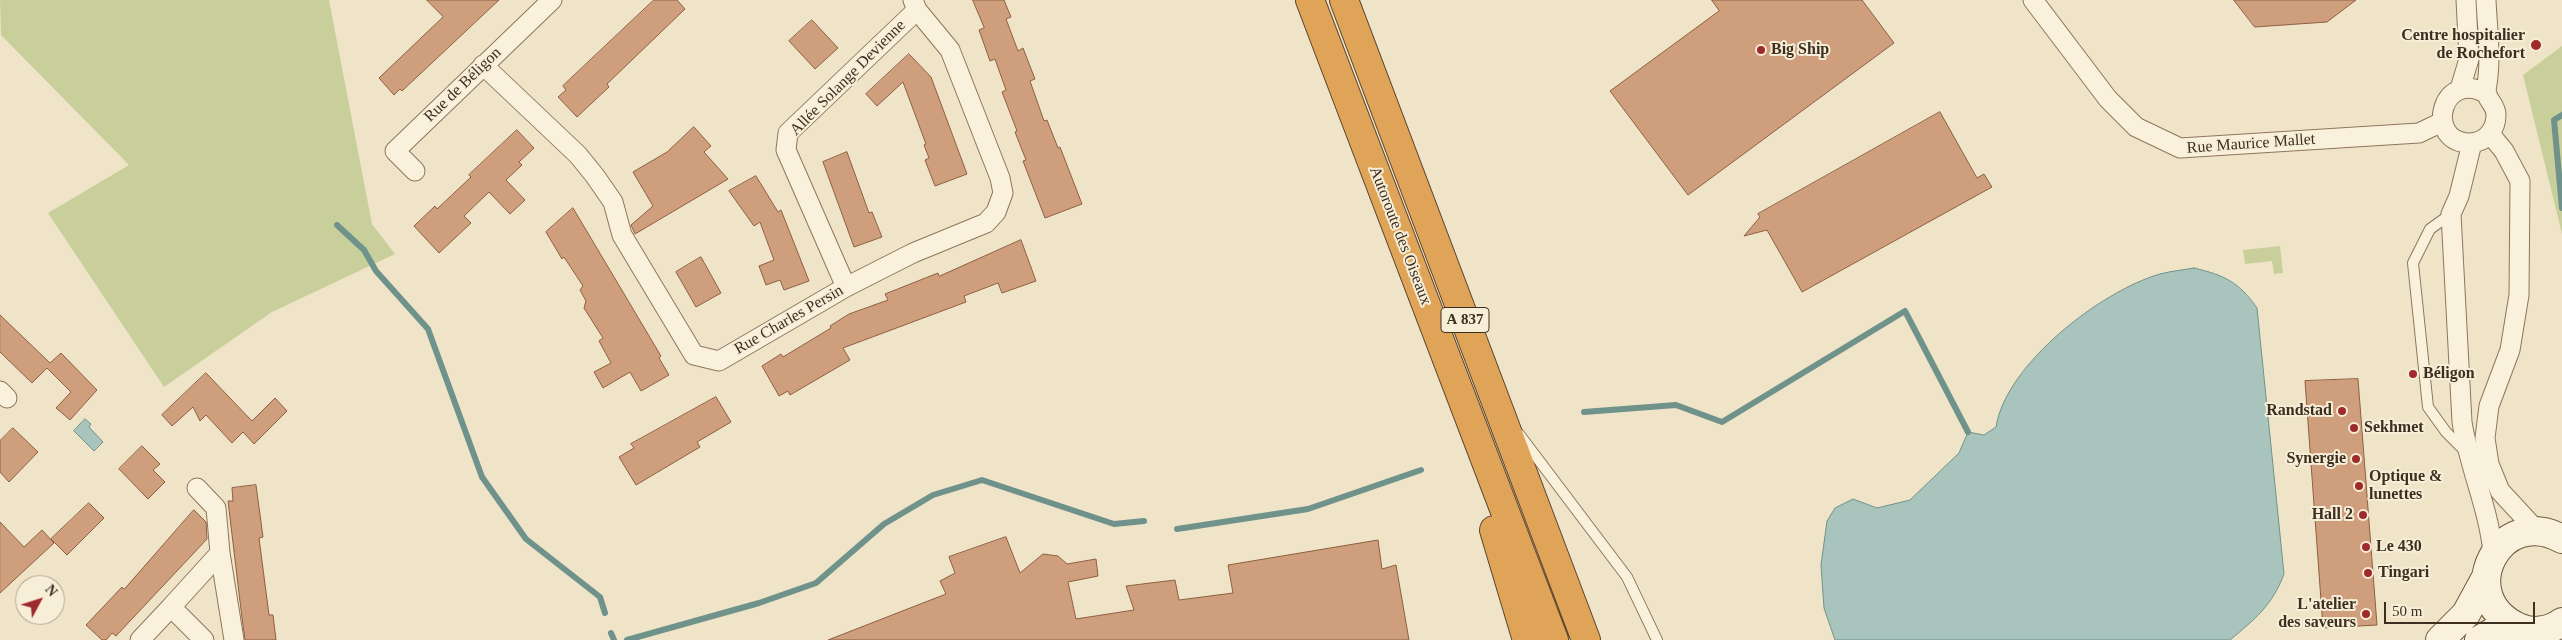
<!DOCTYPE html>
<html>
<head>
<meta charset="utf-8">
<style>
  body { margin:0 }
  #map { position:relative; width:2562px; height:640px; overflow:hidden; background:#f0e4c8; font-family:"Times New Roman",serif }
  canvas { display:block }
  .north { position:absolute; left:15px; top:575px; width:50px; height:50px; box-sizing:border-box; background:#f7eed8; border:1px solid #ada18e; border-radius:50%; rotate:50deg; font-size:14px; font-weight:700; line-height:20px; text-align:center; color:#3d2e20 }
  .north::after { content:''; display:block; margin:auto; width:18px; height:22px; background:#9e2a2b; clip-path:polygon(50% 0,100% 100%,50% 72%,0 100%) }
  .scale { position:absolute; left:2384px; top:602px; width:151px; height:22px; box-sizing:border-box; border:2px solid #3d2e20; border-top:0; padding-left:6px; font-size:15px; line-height:18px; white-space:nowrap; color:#3d2e20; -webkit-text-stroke:4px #f7eed8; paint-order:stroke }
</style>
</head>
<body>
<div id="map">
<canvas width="2562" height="640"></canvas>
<div class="north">N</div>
<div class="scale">50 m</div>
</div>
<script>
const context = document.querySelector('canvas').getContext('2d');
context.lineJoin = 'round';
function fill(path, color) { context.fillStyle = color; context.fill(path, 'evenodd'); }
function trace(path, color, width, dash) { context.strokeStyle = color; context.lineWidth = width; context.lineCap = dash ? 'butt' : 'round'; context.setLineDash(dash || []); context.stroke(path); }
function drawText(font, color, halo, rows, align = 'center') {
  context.font = font + ' "Times New Roman",serif'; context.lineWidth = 4; context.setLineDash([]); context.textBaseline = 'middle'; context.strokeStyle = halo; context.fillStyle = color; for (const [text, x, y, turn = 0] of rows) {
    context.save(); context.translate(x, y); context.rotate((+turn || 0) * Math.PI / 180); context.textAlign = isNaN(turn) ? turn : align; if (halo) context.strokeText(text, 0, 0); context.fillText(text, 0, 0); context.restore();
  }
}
fill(new Path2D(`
  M0 0H329L372 224 395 254 272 312 164 387 48 213 129 165 1 35Z
  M2562 46V234L2523 75Z
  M2280 246 2283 273 2274 274 2272 261 2245 264 2243 250Z`), '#c9cf9b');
const water = new Path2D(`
  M2194 268C2224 275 2239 282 2257 308L2284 574C2272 606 2255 619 2230 640H1835L1824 608 1821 565 1827 521 1835 508 1853 499 1877 508 1910 500 1959 453 1968 432 1984 435 1996 427C2006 364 2101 291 2160 274 2171 271 2183 270 2194 268Z
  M85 419 91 424 89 427 103 442 94 451 74 431Z`);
fill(water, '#a9c4bc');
trace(water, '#6f938a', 1);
trace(new Path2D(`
  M2562 115 2554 120 2562 208
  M337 225 364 250 376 271 428 329 482 477 526 539 600 597 605 613
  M1584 412 1676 405 1722 422 1905 311 1968 432
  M1177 529 1308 509 1421 470
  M611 633 614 640
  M627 640 759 603 816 583 884 524 933 495 982 480 1114 524 1144 521`), '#6f938a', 6);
const building = new Path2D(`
  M427 0H499L402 91 400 89 394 95 379 78 443 17Z
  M654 0H677L685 9 607 84 609 87 577 117 558 97 566 90 563 86Z
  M973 0H1004L1011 17 1006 19 1018 51 1023 48 1035 79 1030 81 1044 121 1047 120 1058 148 1060 147 1082 204 1045 218 1023 161 1026 160 1015 132 1017 131 1002 92 1006 90 995 59 990 61 979 30 984 28Z
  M1712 0H1862L1894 43 1688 195 1610 91 1719 11Z
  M2234 0H2356L2327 22 2255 27Z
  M812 20 838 48 815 69 789 41Z
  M909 54 931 77 967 174 935 186 925 160 929 158 924 145 926 144 903 82 877 106 866 94Z
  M1940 112 1977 178 1984 174 1992 187 1802 292 1767 230 1744 236 1760 217 1758 214Z
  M694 127 711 146 704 152 728 179 635 234 631 225 653 206 633 172 667 152Z
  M517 130 534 148 519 162 522 165 506 180 525 200 510 214 489 192 464 216 471 223 439 253 414 226 435 206 437 209 471 177 469 175Z
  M847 152 869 213 872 212 882 237 854 247 823 162Z
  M756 176 778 212 781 210 809 281 784 290 780 280 766 285 759 266 774 260 760 222 754 226 729 191Z
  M573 208 661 356 659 358 669 375 641 391 630 372 603 388 594 372 611 363 599 341 603 338 584 308 586 301 580 290 583 286 564 257 562 259 546 232Z
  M1021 240 1036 281 1002 293 998 283 964 296 966 302 843 348 850 360 790 395 788 391 779 396 762 366 781 354 783 357 831 328 830 326 849 314 888 300 885 294 938 273 939 276Z
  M701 257 721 293 696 307 676 272Z
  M0 315 50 363 61 353 97 390 70 420 56 408 71 392 47 368 32 383 0 352Z
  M206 373 252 421 275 398 287 411 254 444 243 432 232 443 206 415 200 421 193 407 172 426 162 415Z
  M2358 379 2377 625 2323 628 2305 381Z
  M716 397 731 422 697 442 700 447 636 485 619 457 634 448 631 444Z
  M13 428 38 452 9 482 0 472V441Z
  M142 446 160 464 153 470 165 482 148 499 119 469Z
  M256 485 263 537 259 538 269 615H273L276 640H245L242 618 228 501H233L232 488Z
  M89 503 104 518 67 555 51 539Z
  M194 510 206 522 207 539 116 636 112 633 106 640H102L86 625 122 587 124 589Z
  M0 522 24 547 42 530 54 543 0 593Z
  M1006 537 1020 573 1043 554 1058 556 1067 564 1096 559 1098 576 1068 582 1076 619 1134 610 1126 586 1175 580 1179 600 1233 593 1228 565 1378 540 1382 569 1396 565 1409 640H828L946 594 940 581 955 573 949 557Z`);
fill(building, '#cf9f7d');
trace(building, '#8d5f41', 1);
const lane = new Path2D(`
  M2451 214 2430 229 2413 263 2428 407 2446 432 2465 451
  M1519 434 1627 577 1657 640`);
const street = new Path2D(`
  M2033 0 2108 99 2136 127 2180 148 2419 133 2442 122
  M2486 0C2487 25 2491 51 2488 76 2488 81 2485 90 2487 95 2490 103 2496 106 2496 115 2496 122 2494 128 2490 133 2485 140 2476 143 2467 143 2424 139 2442 68 2487 94
  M483 65 578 155 595 176 613 202 622 235 694 355 719 361 846 287 913 253 986 223 996 212 1003 193 1000 178 950 50 917 10 913 0
  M2460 89 2469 59 2466 0
  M2490 134 2504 151 2520 181 2519 295 2510 350 2489 406 2485 438 2489 464 2500 491 2537 531
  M2472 143 2459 196 2451 214 2462 422C2469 467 2489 509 2493 553
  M415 171 395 151 552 0
  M846 287 786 150 788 133 917 10
  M0 391 7 398
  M197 488 216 508 220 553
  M140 640 171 607
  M204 640 171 607 220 553 234 640`);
const secondary = new Path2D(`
  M2562 539C2500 504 2452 596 2518 627 2532 634 2550 631 2562 622
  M2440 640 2466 614 2485 579
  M2479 640 2498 629H2522`);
const highway = new Path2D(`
  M1310 0 1554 640
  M1344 0 1586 640
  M1494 530 1527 640`);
trace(lane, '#8d765c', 12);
trace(street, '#8d765c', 21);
trace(secondary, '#6f573f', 30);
trace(highway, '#5b4430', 30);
trace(lane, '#faf1dc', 10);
trace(street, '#faf1dc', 19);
trace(secondary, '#faf1dc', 28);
trace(highway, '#e0a458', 28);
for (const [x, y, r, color] of [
  [2536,45,6,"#9e2a2b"],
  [1761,50,5,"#9e2a2b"],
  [2413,374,5,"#9e2a2b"],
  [2342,411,5,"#9e2a2b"],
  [2354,428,5,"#9e2a2b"],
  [2356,459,5,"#9e2a2b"],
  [2359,486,5,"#9e2a2b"],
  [2363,515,5,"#9e2a2b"],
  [2366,547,5,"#9e2a2b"],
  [2368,573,5,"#9e2a2b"],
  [2366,614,5,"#9e2a2b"]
]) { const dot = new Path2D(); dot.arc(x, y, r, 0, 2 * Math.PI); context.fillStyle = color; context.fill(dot); trace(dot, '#f7eed8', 2); }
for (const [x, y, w] of [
  [1465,320,48]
]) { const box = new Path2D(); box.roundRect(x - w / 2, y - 12.5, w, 25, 4); context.fillStyle = '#f7eed8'; context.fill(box); trace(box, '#3d2e20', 1); }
drawText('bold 15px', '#3d2e20', null, [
  ["A 837",1465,320]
]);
drawText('bold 16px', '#3d2e20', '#f7eed8', [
  ["Centre hospitalier",2525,36,"right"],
  ["de Rochefort",2525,54,"right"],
  ["Big Ship",1771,50],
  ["Béligon",2423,374],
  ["Randstad",2332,411,"right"],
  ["Sekhmet",2364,428],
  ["Synergie",2346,459,"right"],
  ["Optique &",2369,477],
  ["lunettes",2369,495],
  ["Hall 2",2353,515,"right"],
  ["Le 430",2376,547],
  ["Tingari",2378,573],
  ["L'atelier",2356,605,"right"],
  ["des saveurs",2356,623,"right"]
], 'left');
drawText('16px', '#3d2e20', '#f7eed8', [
  ["Allée Solange Devienne",848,78,-45],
  ["Rue de Béligon",463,85,-44],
  ["Rue Maurice Mallet",2251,144,-4],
  ["Autoroute des Oiseaux",1400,236,69],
  ["Rue Charles Persin",789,320,-30]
]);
</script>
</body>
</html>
